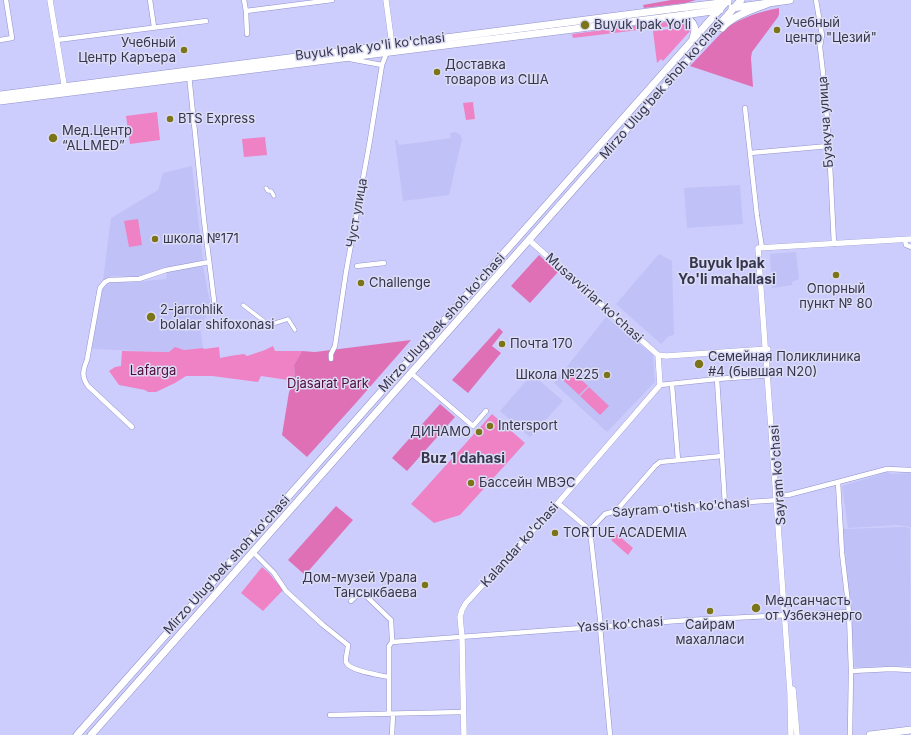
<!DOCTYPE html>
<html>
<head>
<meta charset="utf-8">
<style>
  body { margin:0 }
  canvas { display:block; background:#cccdfd }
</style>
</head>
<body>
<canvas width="911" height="735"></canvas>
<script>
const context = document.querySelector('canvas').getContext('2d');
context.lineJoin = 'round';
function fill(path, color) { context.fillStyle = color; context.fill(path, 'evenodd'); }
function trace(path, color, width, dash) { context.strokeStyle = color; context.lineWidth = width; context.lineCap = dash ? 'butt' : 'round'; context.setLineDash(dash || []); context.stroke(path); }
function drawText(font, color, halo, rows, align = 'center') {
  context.font = font + ' Inter,sans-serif'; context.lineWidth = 3; context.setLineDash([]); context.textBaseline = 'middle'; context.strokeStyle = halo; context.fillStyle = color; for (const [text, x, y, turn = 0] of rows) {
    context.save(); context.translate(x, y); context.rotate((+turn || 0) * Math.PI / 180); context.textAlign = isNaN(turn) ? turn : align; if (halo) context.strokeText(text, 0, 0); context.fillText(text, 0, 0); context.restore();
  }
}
fill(new Path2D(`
  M455 132 459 134 461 136 462 139 449 195 403 201 395 140H397L399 145 423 142 451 138 450 133Z
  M192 166 203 260 167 268 141 277 111 276 103 280 111 218 158 190 163 173Z
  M740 185 743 224 687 228 684 188Z
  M796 252 799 279 792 282V285L772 288 770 254Z
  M659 254 672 261 674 335 669 336 661 344 616 304Z
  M203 266 211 308 200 326 203 348 183 350 175 348 170 352 92 349 102 289 106 285 110 283 137 282 166 279 167 272Z
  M606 317 653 355 655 382 607 432 554 383Z
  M532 374 563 401 530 437 500 411Z
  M888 472 891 474 911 473V527L897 525 848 528 842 486Z
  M904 527 910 528 911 666 855 667 843 529Z`), '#c0c1f6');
fill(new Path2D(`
  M682 20 688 22 691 27V30L663 61 661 59 657 63 653 31 680 28V25L573 38 572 34Z
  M473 102 475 119 466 120 463 103Z
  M157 112 160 140 130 144 126 116Z
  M265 137 267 155 244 157 242 139Z
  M138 219 142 245 129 247 124 221Z
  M273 346 275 351H302L294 365 295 381 261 376 258 382 212 376H186L175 383 156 392H148L145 390 119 385 109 371 115 367 121 366 122 351 169 352 175 347 184 350 203 348 204 349 219 347 220 358 230 356 244 354 247 356 265 350Z
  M572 371 588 386 579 395 563 380Z
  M589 387 609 406 600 415 580 396Z
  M492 414 525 443 460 515 434 523 411 504Z
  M617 534 633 548 628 555 611 540Z
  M262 567 269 573 283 590 263 611 241 593Z`), '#ee82c4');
fill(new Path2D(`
  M671 0H696L686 3 644 8 643 5Z
  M779 8V14L778 17 752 52 751 58 753 87 690 66 725 29C742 17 759 12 779 8Z
  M539 255 558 272 530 303 511 286Z
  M499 328 503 332 492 346 501 353 468 393 452 380Z
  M411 340 355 404 307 457 282 435 289 392 295 381 294 365 302 351 315 352Z
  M440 404 455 417 407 471 392 458Z
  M336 506 353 520 305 575 288 560Z`), '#df70b5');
const pedestrian = new Path2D(`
  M266 188 268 191H271L274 196
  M243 305 269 325 288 319 295 330`);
const minor = new Path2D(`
  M150 0 154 27
  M244 0 246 11 247 34
  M816 0 822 35 820 47 825 90 830 165 834 244
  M246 11 332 0
  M0 40 12 38 6 0
  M57 40 206 21
  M350 59 382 65
  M189 75 204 220 215 308
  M745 108 757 216 762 248
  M750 153 829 146
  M905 240 906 245 911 247
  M357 266 384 263
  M331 359V354L335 346 346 272 370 140 382 65 387 52
  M411 373 473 426 486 411
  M717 379 725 504
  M660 385 717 379 771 375
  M672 385 678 460
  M132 427 88 386C81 376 83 370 87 360L100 288 105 282 109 280 139 279 166 270 209 262
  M838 482 842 553 849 612 851 671 850 735
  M776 495H788L838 482 887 469 911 470
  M558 503 590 530
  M616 511 655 466 660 462 722 456
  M590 530 605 514 616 511 779 500
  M590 530 601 627
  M253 552 274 573 286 591 323 625 348 645C348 650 345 658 346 662 349 671 380 675 388 677
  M351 601 361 591 391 620 392 639V642L389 646V714
  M600 627 610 735
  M392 642 690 620 849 612
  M851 671 891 669 911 670
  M330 715 464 712
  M392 735 393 714`);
const tertiary = new Path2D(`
  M50 0 65 90
  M386 0 392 45
  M529 240 658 355
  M658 355 666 356 768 349
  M793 689 797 735
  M464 735 462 637 460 617 462 610 466 603 558 503 660 385 658 355
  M791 735 790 692 758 248 911 239`);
const secondary = new Path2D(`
  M0 95 687 7
  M0 101 669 17
  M870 735 911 730`);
const primary = new Path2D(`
  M687 7 728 2
  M732 8 790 0
  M669 17 720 10
  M679 17C692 18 698 26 693 38
  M722 28C735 14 755 9 772 2
  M77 735 728 0
  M91 735 741 0`);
trace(pedestrian, '#9191ca', 4.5);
trace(minor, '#9191ca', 5.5);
trace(tertiary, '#9191ca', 6);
trace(secondary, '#9191ca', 8);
trace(primary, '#9191ca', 8);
trace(pedestrian, '#fff', 3.5);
trace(minor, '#fff', 4.5);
trace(tertiary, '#fff', 5.5);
trace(secondary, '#fff', 7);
trace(primary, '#fff', 7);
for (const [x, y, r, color] of [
  [585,25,5,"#7c7418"],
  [777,30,4,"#7c7418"],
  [184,50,4,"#7c7418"],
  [437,72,4,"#7c7418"],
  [170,119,4,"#7c7418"],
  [53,138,5,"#7c7418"],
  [155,239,4,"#7c7418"],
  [836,275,4,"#7c7418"],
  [361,283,4,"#7c7418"],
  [151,317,5,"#7c7418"],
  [502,344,4,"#7c7418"],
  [699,364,5,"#7c7418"],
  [607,375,4,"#7c7418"],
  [490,426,4,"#7c7418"],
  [479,432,4,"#7c7418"],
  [471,483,4,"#7c7418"],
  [555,533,4,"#7c7418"],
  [425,585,4,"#7c7418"],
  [756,608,5,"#7c7418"],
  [710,611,4,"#7c7418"]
]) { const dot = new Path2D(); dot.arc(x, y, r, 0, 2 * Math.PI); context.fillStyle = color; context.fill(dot); trace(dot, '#dcddf5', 1.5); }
drawText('13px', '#35354d', '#dcddf5', [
  ["Учебный",785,23],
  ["центр \"Цезий\"",785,38],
  ["Buyuk Ipak Yoʻli",594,25],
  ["Учебный",176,43,"right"],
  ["Центр Каръера",176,58,"right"],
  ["Доставка",445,65],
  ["товаров из США",445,80],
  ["BTS Express",178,119],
  ["Мед.Центр",62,131],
  ["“ALLMED”",62,146],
  ["школа №171",163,239],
  ["Challenge",369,283],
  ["Опорный",836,289,"center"],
  ["пункт № 80",836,304,"center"],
  ["2-jarrohlik",160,310],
  ["bolalar shifoxonasi",160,325],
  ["Почта 170",510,344],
  ["Семейная Поликлиника",708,357],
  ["#4 (бывшая N20)",708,372],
  ["Школа №225",599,375,"right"],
  ["Intersport",498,426],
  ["ДИНАМО",471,432,"right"],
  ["Бассейн МВЭС",479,483],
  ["TORTUE ACADEMIA",563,533],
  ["Дом-музей Урала",417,578,"right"],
  ["Тансыкбаева",417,593,"right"],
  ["Медсанчасть",765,601],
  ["от Узбекэнерго",765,616],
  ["Сайрам",710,625,"center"],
  ["махалласи",710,640,"center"]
], 'left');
drawText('13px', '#35354d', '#dcddf5', [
  ["Buyuk Ipak yo'li ko'chasi",370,47,-7],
  ["Mirzo Ulug'bek shoh ko'chasi",662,89,-49],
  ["Бузкуча улица",826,122,-94],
  ["Чуст улица",357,213,-80],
  ["Musavvirlar ko'chasi",594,298,42],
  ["Mirzo Ulug'bek shoh ko'chasi",442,323,-48],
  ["Sayram ko'chasi",778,475,-94],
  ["Sayram o'tish ko'chasi",681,508,-4],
  ["Kalandar ko'chasi",520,545,-48],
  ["Mirzo Ulug'bek shoh ko'chasi",227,565,-48],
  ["Yassi ko'chasi",620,625,-4]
]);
drawText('13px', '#500a3a', '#dcddf5', [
  ["Lafarga",153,371],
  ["Djasarat Park",328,384]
]);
drawText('bold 14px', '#35354d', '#dcddf5', [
  ["Buyuk Ipak",727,264],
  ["Yo'li mahallasi",727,280],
  ["Buz 1 dahasi",463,459]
]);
</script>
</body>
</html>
